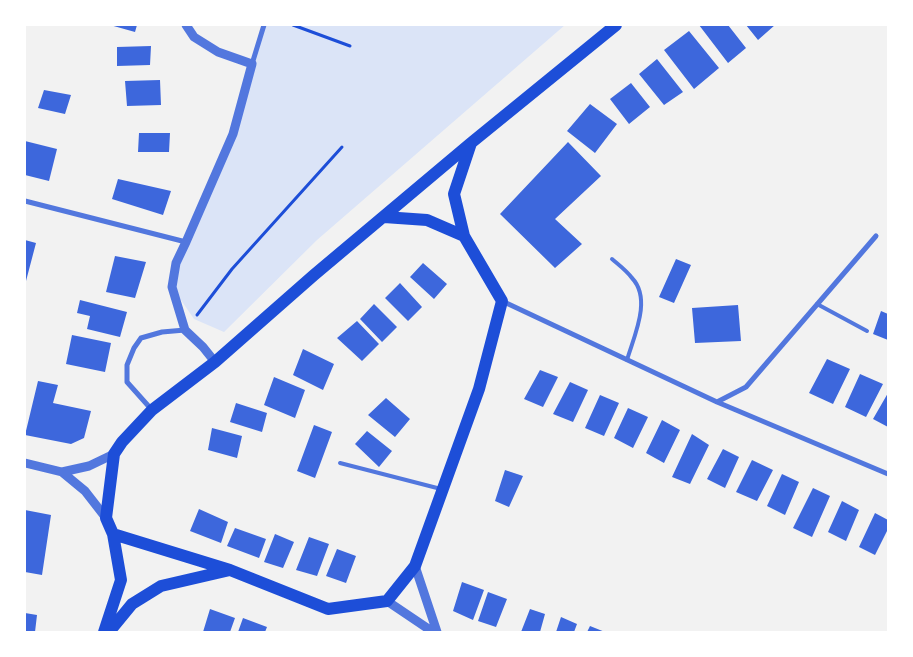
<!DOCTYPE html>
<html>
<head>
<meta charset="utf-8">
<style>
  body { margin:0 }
  #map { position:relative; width:913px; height:657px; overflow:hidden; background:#f2f2f2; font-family:"Crimson Pro",serif }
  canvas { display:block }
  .frame { position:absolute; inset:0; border:26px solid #fff; pointer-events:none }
</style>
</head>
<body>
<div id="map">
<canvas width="913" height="657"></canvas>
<div class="frame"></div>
</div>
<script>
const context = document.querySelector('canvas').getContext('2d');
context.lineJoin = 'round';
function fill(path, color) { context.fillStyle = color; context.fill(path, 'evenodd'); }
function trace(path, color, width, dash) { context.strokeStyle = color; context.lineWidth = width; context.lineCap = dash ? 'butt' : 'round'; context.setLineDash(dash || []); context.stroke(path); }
fill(new Path2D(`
  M264 25H565L317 240 224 332 194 319 172 287 176 263 233 134Z`), '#dbe4f7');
fill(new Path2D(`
  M110 25H137L135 32Z
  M699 25H728L746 48 728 63Z
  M746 25H775L758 40Z
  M689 31 719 68 694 89 664 50Z
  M151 46 150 65 117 66V47Z
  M657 59 683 92 664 105 639 74Z
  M160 80 161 105 127 106 125 81Z
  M631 83 650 107 629 124 610 99Z
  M44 90 71 95 65 114 38 108Z
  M590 104 617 124 595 153 567 131Z
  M139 133H170L169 152H138Z
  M25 141 57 149 49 181 25 175Z
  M568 142 601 176 555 219 582 244 555 268 500 214Z
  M118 179 171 191 163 215 112 199Z
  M25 240 36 243 26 281 25 280Z
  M115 256 146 262 135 298 106 292Z
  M676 259 691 265 674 303 659 297Z
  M423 263 447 284 434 299 410 277Z
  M400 283 422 307 408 321 385 298Z
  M80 300 127 312 120 337 87 329 90 316 77 313Z
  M374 304 397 327 382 342 360 319Z
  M738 305 741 341 695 343 692 308Z
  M881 311 888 314V340L873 334Z
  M357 321 379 344 362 361 337 338Z
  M72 335 111 343 105 372 66 364Z
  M303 349 334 364 323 390 293 375Z
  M827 359 850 369 833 404 809 393Z
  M540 370 558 377 543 407 524 399Z
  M860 374 883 384 866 417 845 407Z
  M274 377 305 390 295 418 264 405Z
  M38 381 58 385 53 403 91 411 84 438 71 444 25 435Z
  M570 382 588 390 573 422 553 414Z
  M888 393V427L873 419Z
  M600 395 619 403 604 436 585 428Z
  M386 398 410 419 395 437 368 415Z
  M236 403 267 413 262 432 230 422Z
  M628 408 648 417 633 448 614 438Z
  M662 420 680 430 664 463 646 453Z
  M314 425 332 432 315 478 297 471Z
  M212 428 242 436 237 458 208 450Z
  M367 431 392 451 379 467 355 444Z
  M692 434 709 445 690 484 672 477Z
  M723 449 739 457 725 488 707 479Z
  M752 460 773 470 757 501 736 492Z
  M505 470 523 476 509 507 495 501Z
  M782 474 799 482 785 515 767 506Z
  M813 488 830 496 812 537 793 528Z
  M842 501 859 510 846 541 828 532Z
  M199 509 228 522 221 543 190 531Z
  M25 510 51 515 42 575 25 572Z
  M875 513 888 520V529L875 555 859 547Z
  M235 528 266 539 259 558 227 546Z
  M275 534 294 542 283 568 264 562Z
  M309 537 329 544 317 576 296 570Z
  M337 549 356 556 346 583 326 576Z
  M462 582 484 590 473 620 453 611Z
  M488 592 507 599 496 627 478 621Z
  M210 609 235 618 230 632H203Z
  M530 609 545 614 540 632H521Z
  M25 613 37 615 35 632H25Z
  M561 617 577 624 574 632H556Z
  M243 618 267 627 265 632H238Z
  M590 626 605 632H587Z`), '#3d67dc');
trace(new Path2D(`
  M293 25 350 46
  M197 315 232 269 342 147`), '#1d4ed8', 3);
trace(new Path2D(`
  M612 259C619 265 627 271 632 278 652 299 634 336 627 360
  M817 304 867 331
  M340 463 441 489`), '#5277de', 4);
trace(new Path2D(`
  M252 64 264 25
  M25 201 186 242
  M502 301 717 402 888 474
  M717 402 746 387 876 236
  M152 410 127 382V365L134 348 141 338 162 332 185 330`), '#5277de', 5);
trace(new Path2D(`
  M186 25 194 37 218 52 252 64 233 134 186 242 176 263 172 287 185 330 203 347 215 362
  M25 463 62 472 89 466 114 454
  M62 472 85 491 106 518
  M415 566 437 632
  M387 601 433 632`), '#5277de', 9);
trace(new Path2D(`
  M464 236 454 194 471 143
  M113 534 230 570 328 609 387 601 415 566 479 389 502 301 464 236 427 220 384 217
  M104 632 121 580 113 534 106 518 114 454 122 442 152 410 215 362 314 275 471 143 616 25
  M109 632 132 604 161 586 230 570`), '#1d4ed8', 12);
</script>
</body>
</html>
